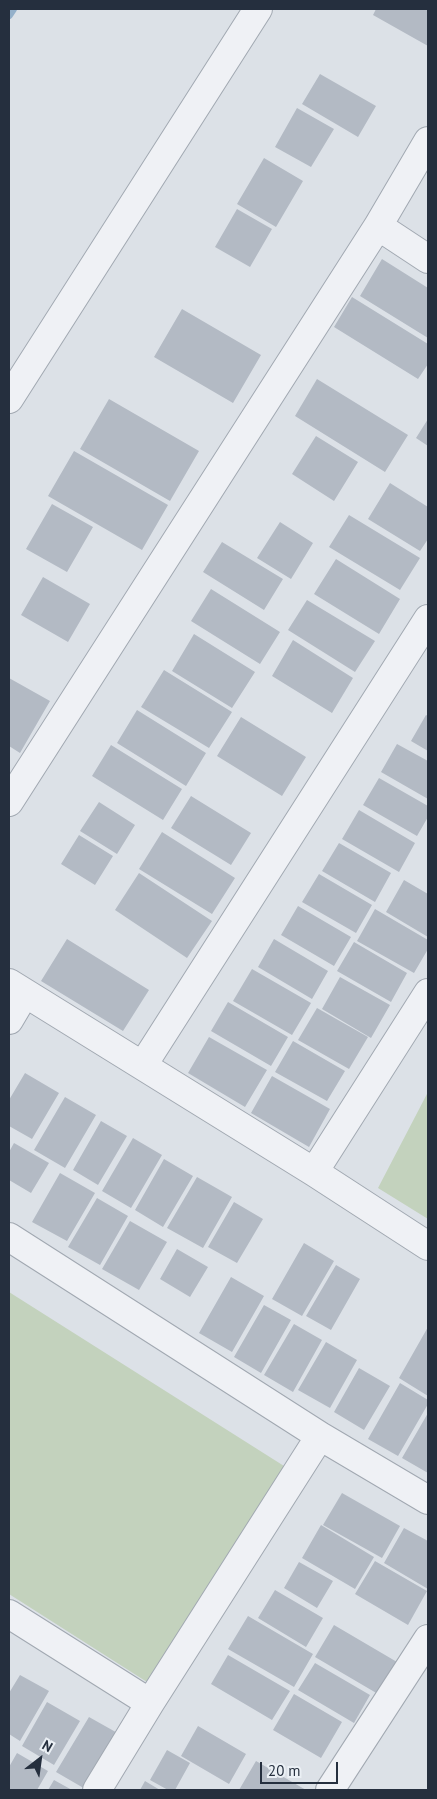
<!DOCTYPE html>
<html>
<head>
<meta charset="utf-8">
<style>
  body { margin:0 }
  #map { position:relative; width:437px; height:1799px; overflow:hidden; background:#dce1e7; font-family:"PT Sans",sans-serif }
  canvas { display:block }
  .frame { position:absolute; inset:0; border:10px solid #252f3e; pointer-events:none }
  .north { position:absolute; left:15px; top:1734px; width:50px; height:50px; -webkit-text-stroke:4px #ebf0f5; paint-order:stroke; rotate:30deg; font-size:14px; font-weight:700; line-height:20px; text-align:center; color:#252f3e }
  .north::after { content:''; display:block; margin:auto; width:18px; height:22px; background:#252f3e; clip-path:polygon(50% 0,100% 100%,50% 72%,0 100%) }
  .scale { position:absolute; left:260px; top:1762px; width:78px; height:22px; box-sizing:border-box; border:2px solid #252f3e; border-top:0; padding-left:6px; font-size:15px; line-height:18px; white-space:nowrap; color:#252f3e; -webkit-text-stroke:4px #ebf0f5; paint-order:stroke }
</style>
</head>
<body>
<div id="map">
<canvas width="437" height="1799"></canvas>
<div class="frame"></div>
<div class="north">N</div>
<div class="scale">20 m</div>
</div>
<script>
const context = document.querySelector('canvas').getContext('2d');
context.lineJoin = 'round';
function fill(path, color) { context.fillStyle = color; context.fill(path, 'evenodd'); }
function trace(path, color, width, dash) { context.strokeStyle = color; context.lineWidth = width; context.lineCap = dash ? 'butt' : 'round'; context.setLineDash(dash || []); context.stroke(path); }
fill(new Path2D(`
  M428 1092V1219L378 1188Z
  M9 1292 284 1466 147 1682 9 1594Z`), '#c3d2bd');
trace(new Path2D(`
  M9 15 13 9`), '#94b0ca', 8);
fill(new Path2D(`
  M376 9H428V46L373 15Z
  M320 74 376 106 358 137 302 104Z
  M297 108 334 129 311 167 275 147Z
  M264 158 303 181 276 227 237 204Z
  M237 209 272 229 250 267 215 247Z
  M382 259 428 288V338L360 296Z
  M352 297 428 344V364L418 379 334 327Z
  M182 309 261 355 233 403 154 357Z
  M317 379 408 435 385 472 295 416Z
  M109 399 199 451 170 501 80 449Z
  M428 419V446L416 438Z
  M316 436 358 462 334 501 292 474Z
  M74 451 168 505 142 550 48 496Z
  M390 483 428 507V539L420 551 368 519Z
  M52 504 93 527 67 572 26 549Z
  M349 515 420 558 400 590 329 547Z
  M280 522 313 543 291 579 257 558Z
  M222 542 283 579 264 610 203 572Z
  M336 559 400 599 379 634 314 594Z
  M43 577 90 604 68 642 21 615Z
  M211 589 280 632 260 664 191 621Z
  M307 600 375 641 355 672 288 630Z
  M194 634 255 672 232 708 172 671Z
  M293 640 353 678 332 713 272 676Z
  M164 670 232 712 209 748 141 707Z
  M9 678 50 701 20 753 9 746Z
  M137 710 206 753 186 786 117 743Z
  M426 715 428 716V751L411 741Z
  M241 717 306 757 282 796 217 756Z
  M397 744 428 761V799L381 772Z
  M111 745 182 789 163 820 92 776Z
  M379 778 428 806V817L417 836 363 805Z
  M191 796 251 833 231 865 171 828Z
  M99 802 135 825 117 854 80 831Z
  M359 810 415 843 399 872 342 839Z
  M162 832 235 878 212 914 139 869Z
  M79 835 113 856 95 885 61 864Z
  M339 843 391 873 375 902 322 871Z
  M139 873 212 921 187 958 115 910Z
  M319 874 372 905 356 933 302 902Z
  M404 880 428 894V937L386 912Z
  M298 906 351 937 334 966 281 935Z
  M375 909 428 940V949L414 973 357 941Z
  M67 939 149 990 123 1031 41 981Z
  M274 939 328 971 312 999 258 967Z
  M354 942 407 973 391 1002 337 971Z
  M252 969 311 1003 292 1035 233 1001Z
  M340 977 390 1005 371 1038 322 1009Z
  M228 1002 288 1037 271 1066 211 1031Z
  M317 1008 368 1037 349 1069 298 1040Z
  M209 1037 267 1070 245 1107 188 1073Z
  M293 1041 345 1071 327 1101 275 1072Z
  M25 1073 59 1093 32 1139 9 1126V1100Z
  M272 1076 330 1109 309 1147 251 1113Z
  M65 1097 96 1115 65 1168 34 1150Z
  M101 1121 127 1136 98 1185 73 1170Z
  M133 1138 162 1155 131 1208 102 1191Z
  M14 1143 49 1163 31 1193 9 1180V1152Z
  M164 1159 193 1176 163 1227 135 1210Z
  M60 1173 95 1193 67 1241 32 1222Z
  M197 1177 232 1197 203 1248 167 1228Z
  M97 1198 128 1216 100 1265 68 1247Z
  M234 1202 263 1219 237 1263 208 1247Z
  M130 1221 167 1242 139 1290 102 1269Z
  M304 1243 334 1261 302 1316 272 1299Z
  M177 1249 208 1267 190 1297 160 1279Z
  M336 1265 360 1279 331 1330 306 1316Z
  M231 1277 264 1296 232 1352 199 1333Z
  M264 1305 291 1320 261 1373 234 1357Z
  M294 1324 322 1340 293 1392 264 1375Z
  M428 1327V1396L399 1378Z
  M326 1342 357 1360 330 1408 298 1390Z
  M359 1368 390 1386 364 1430 334 1412Z
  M400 1383 428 1400V1404L398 1456 368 1439Z
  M428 1413V1473L402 1458Z
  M342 1493 400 1526 382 1558 323 1525Z
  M321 1525 374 1557 355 1589 302 1558Z
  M404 1528 428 1541V1589L384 1563Z
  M375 1561 427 1591 408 1625 355 1594Z
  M299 1562 333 1581 317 1608 284 1588Z
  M275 1590 323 1618 306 1647 258 1618Z
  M248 1616 313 1654 294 1687 228 1649Z
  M334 1625 397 1662 378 1694 315 1657Z
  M228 1655 290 1691 272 1720 211 1684Z
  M315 1663 370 1695 354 1723 298 1690Z
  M20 1675 49 1691 20 1741 9 1734V1693Z
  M294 1694 342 1722 321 1758 273 1730Z
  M47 1702 80 1721 54 1765 22 1746Z
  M89 1717 121 1735 87 1790 56 1772Z
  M198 1726 246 1754 229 1784 181 1756Z
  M167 1750 190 1763 175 1790H168L150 1780Z
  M17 1753 48 1771 37 1790H9V1767Z
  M256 1761 306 1790H239Z
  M54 1780 72 1790H48Z
  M145 1781 160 1790H140Z`), '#b3bac4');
const minor = new Path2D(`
  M378 226 428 259
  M9 399 258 9
  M9 802 378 226 428 141
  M9 983 314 1172 428 1246
  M9 1020 25 993
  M143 1065 428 619
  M314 1172 428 993
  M9 1237 320 1436 428 1500
  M9 1614 150 1703
  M97 1790 150 1703 320 1436
  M330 1790 428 1639`);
trace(minor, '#a1a8b1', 30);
trace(minor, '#eff1f5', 28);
</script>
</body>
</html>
